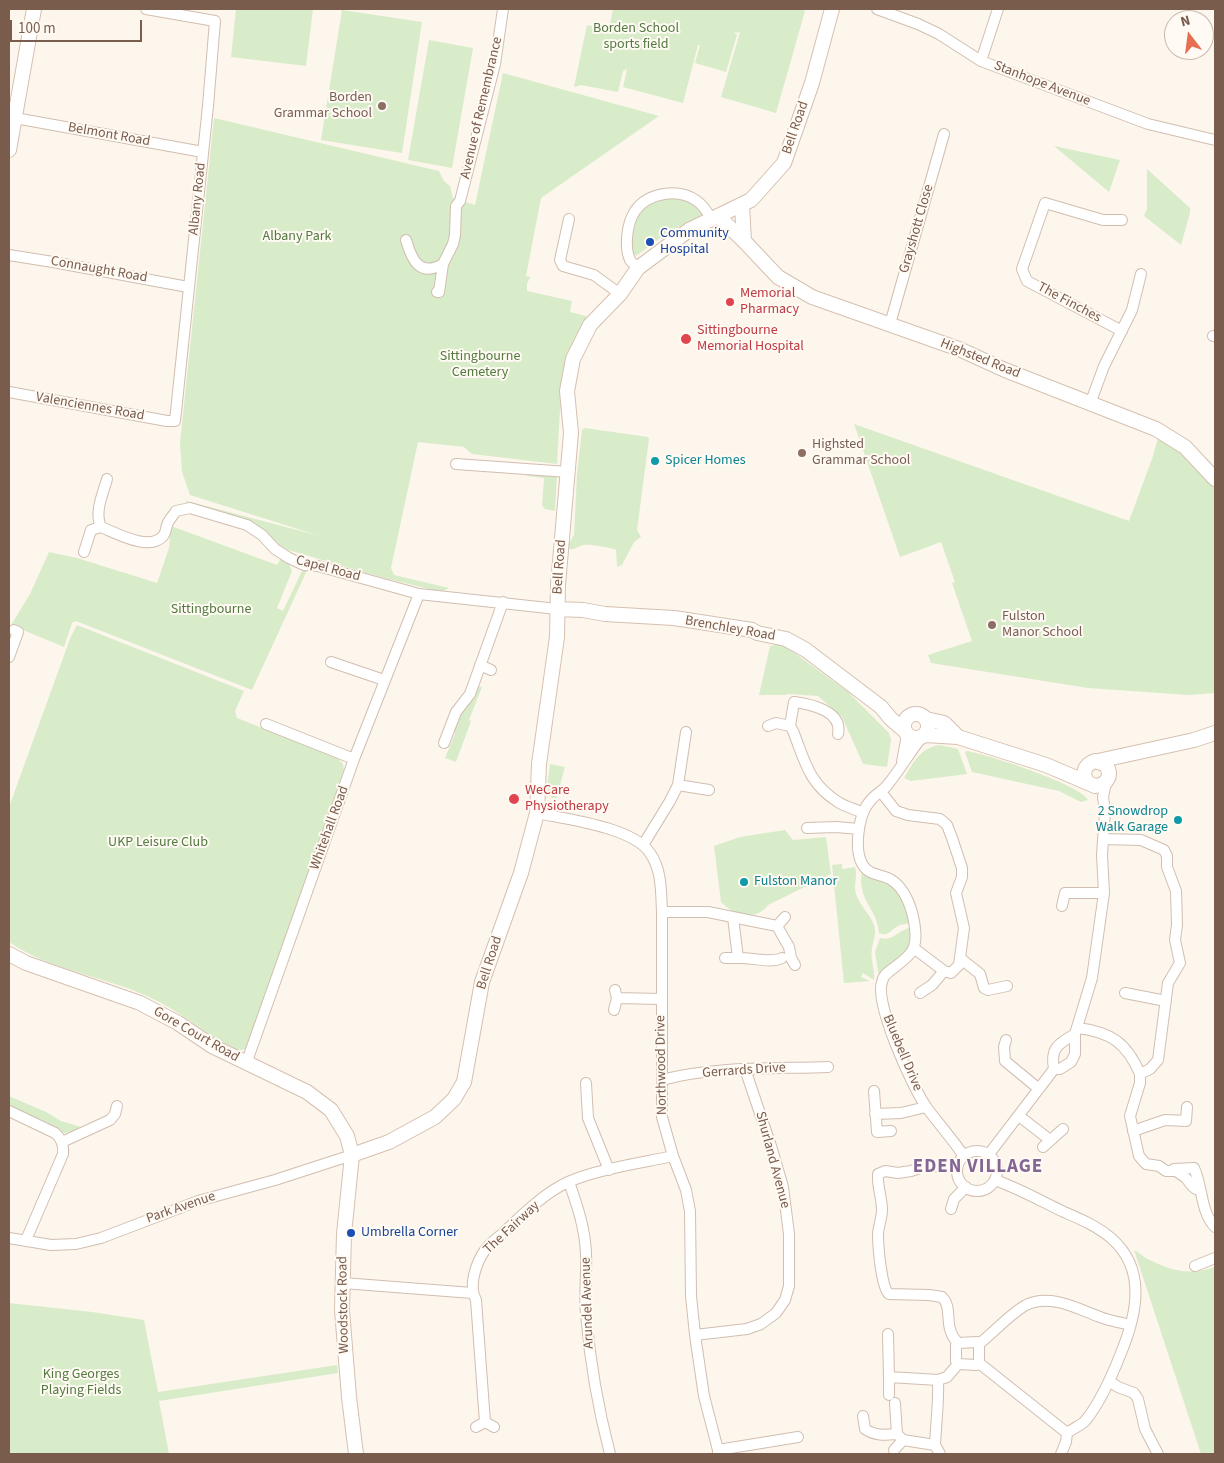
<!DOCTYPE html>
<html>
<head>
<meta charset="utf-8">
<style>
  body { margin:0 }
  #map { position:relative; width:1224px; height:1463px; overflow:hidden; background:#fdf6ec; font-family:"Source Sans 3",sans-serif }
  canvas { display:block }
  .frame { position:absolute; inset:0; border:10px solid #7a5c4d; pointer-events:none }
  .north { position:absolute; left:1164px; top:10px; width:50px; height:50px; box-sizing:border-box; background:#fffaf3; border:1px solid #cabbb1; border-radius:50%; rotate:345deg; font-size:14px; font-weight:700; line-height:20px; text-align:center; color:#7a5c4d }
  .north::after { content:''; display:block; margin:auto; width:18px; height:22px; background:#e76f51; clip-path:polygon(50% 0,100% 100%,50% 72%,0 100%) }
  .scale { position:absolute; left:10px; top:20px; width:132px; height:22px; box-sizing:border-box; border:2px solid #7a5c4d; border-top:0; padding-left:6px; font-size:15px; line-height:18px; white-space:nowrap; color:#7a5c4d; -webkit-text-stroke:4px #fffaf3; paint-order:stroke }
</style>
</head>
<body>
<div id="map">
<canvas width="1224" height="1463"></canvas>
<div class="frame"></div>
<div class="north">N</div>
<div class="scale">100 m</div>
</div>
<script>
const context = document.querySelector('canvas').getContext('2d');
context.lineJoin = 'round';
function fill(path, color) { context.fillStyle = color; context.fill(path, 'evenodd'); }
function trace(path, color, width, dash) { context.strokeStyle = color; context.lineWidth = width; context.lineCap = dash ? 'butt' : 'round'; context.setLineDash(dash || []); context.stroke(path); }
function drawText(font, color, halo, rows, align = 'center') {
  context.font = font + ' "Source Sans 3",sans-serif'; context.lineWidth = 4; context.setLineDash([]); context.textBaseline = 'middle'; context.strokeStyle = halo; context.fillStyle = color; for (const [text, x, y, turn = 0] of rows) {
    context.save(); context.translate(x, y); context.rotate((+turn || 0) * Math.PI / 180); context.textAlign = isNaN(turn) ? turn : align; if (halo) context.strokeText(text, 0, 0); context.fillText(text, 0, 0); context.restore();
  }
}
fill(new Path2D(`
  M236 9H313L306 66 231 57Z
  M613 9H808L803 10 805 11 776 113 721 97 740 32 734 33 737 35 726 72 695 63 700 45H698L683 103 623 87 627 69 623 71 618 92 581 85 574 87 587 25 609 29Z
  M342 10 422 22 402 153 321 140Z
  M429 40 473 48 452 168 408 160Z
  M503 73 659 116 541 198 526 276 530 277 527 284V291L572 301 570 312 586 316 588 319 570 353 563 406 560 410 557 464 472 454 464 447 418 442 391 568 394 575 449 588 441 592 384 578 288 550C273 543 265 529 250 521L185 502 187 501 320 536 190 495 182 472 180 443 214 118 439 171 444 181 450 186 453 198 475 205Z
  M1054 146 1120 160 1109 192Z
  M1147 169 1190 208V213L1181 245 1144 216 1147 209Z
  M667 196 691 199 704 214 664 235 636 256C624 242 634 213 649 204 654 200 661 198 667 196Z
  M854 424 1129 521 1152 459 1158 438 1174 445 1212 482 1215 488V693L1189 695 1088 688 931 663 928 655 972 641 952 583 955 582 941 542 900 557Z
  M585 428 648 437 649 439 637 530 641 537 634 542 622 565 617 567 616 550C612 548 588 544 584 545 578 546 576 550 569 549V543L574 535 577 474 582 430Z
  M528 473 557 474 555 511 545 509 542 505 544 478 527 476Z
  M171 526 277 565 282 556 289 564 292 571 277 608 283 611 301 573 305 568 309 566 252 690 76 621 72 623 64 647 11 625 30 594 49 552 77 558 157 583 169 548Z
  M77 625 244 691 235 711 237 718 337 758 343 764 344 770 247 1049 235 1051C205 1033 179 1010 147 996 102 976 50 970 9 942V807L71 636Z
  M776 645 785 646 848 692 889 733 891 740 887 767 863 764 842 717 818 696 788 694 785 695H759L770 646Z
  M477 686 482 687 469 720 471 721 456 762 445 758 455 734 454 728Z
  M939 745 958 749 967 774 911 781 904 778C914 762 919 749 939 745Z
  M967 751C986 754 1082 785 1088 800L1081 802 1059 791 972 772 965 752Z
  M550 764 565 767 556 799 552 798 547 788Z
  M785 830 793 840 826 837 831 874 768 905C756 922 733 915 721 902L714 846 740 837Z
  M842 864V869L855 867C858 876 853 886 856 894 860 906 870 914 874 925 877 934 873 940 872 948 870 959 875 969 874 980L863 973 861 977 870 981 844 983 832 865Z
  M862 871 891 885 903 897 911 923C907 924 901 924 898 926 890 930 889 937 879 933 877 907 857 902 862 871Z
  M912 927 913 943 908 951 879 977 875 952 880 938C893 942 898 930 912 927Z
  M9 1096 46 1112 61 1121 81 1127 70 1132 64 1133 48 1123 9 1105Z
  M1134 1250C1139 1252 1144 1258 1150 1260 1174 1272 1190 1275 1215 1267V1454H1201Z
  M9 1303 92 1312 144 1320 158 1392 337 1365 338 1373 159 1401 169 1454H9Z`), '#d8ecc9');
const street = new Path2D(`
  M877 9 918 24 939 34 981 61 1148 124 1215 140
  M981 61 998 9
  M15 118 203 152
  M569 219 560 260 563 266 594 275 620 294
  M406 240C412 261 420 277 443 264
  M9 255 53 262 188 287
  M638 268C636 266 632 263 630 260 624 247 627 223 635 211 648 192 679 188 697 201 704 206 707 212 712 219
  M437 292H439L443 264 453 244 455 235 456 206 460 201 495 64 503 9
  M890 324 944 134
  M1122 331 1027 281 1022 269 1045 203 1103 220H1122
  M1213 336H1215
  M9 392 167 421H175L208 106 215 21 146 9
  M1090 404 1104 366 1132 310 1141 274
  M456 464 568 472
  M107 479C103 494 94 512 101 527 116 533 150 552 163 536 166 533 166 528 167 525 169 519 173 516 176 511L190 508 247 525 262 535 275 549 289 558 304 565 318 566 419 594 557 609
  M84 552 91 530 101 527
  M9 657 18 632 14 630
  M331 662 384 680
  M480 665 491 670
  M266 724 354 759
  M768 726 776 723 790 726 793 731C805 761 808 783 838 802 846 807 855 809 863 813
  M790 726 794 702C810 704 843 711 838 734
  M922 737C910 752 901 768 889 783 884 791 875 794 870 801 858 815 852 855 866 869 872 875 882 875 890 879 906 888 913 911 915 928 918 952 909 956 891 970 887 973 883 976 882 982 874 1003 913 1089 927 1108 939 1124 952 1139 964 1156
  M444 743 456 712 470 694 503 602
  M902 762 907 735
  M678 785 709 790
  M881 792 896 811 908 815 940 819 947 825 952 838 962 868V877L956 893 964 928 959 965 951 973 944 971 915 949
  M537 813C565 819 633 827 650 853 662 870 661 892 662 912V1117L673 1156 686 1190 690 1211 691 1296 695 1335 704 1396 718 1450V1454
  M807 828 836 827 859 829
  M1103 839 1141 840 1164 850 1167 856V867L1176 891 1177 925 1175 940 1180 963 1168 983 1158 1060 1150 1069 1140 1074V1083L1130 1116 1139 1156 1146 1164 1159 1166 1166 1171H1176L1186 1178 1192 1186 1196 1189H1199
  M643 845 670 801 678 785 686 732
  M1062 906 1065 893H1104
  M662 912H708L777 926 789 947 791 958 795 965
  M733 917 738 958C752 957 770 964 782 958
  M777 926 785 917
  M725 958H738
  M960 958 980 974 984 988 988 990 1007 986
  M920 993 932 985 944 971
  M1125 993 1166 1001
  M617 998 661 999
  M614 1010 617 998 615 990
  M1078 1028C1111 1032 1127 1043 1140 1074
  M1006 1040 1004 1047 1005 1061 1039 1089
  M246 1064 354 759 419 594
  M1054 1069C1050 1048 1058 1044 1075 1034
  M662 1080C713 1066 774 1069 828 1067
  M586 1083 588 1118 609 1170
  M874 1091 877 1132 891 1131
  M9 1111 55 1133C61 1138 64 1146 63 1154L26 1240
  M875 1114 901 1113 926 1107
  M1019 1116 1050 1140
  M1133 1131 1165 1120 1186 1121 1187 1107
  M62 1142 110 1120 115 1114 117 1106
  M1043 1147 1063 1129
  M957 1171a20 20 0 1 1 40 0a20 20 0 1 1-40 0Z
  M989 1154 1054 1069H1060L1071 1062 1075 1054V1034L1092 978 1104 893 1102 855 1105 812 1103 797 1106 782
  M957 1167 926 1166 911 1171 898 1173 885 1171 878 1174C877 1186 882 1198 882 1210 882 1217 879 1225 878 1233 878 1245 881 1287 889 1294L929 1295 942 1297C954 1309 942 1327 958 1343
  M1174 1169 1194 1168C1203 1187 1200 1211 1215 1227
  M995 1180C1020 1189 1041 1201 1064 1212 1080 1219 1097 1226 1111 1238 1147 1269 1137 1314 1121 1353 1112 1376 1101 1401 1086 1420 1081 1426 1073 1428 1067 1433L1066 1442 1061 1454
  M569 1182C577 1205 585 1228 586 1253 587 1273 584 1294 586 1314 590 1362 598 1408 610 1454
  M951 1209 954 1199 966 1187
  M9 1238 51 1245 76 1244 101 1238 198 1201 275 1180 352 1155
  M1195 1266 1215 1258
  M343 1283 472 1293
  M888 1334 889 1377 938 1380 947 1377 958 1364 976 1365 979 1363
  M695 1335 747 1329 761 1324 776 1313 785 1300 789 1286V1234L783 1187 771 1146 745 1069
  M979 1363V1344C994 1332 1010 1314 1026 1305 1050 1293 1078 1309 1100 1317 1109 1321 1120 1322 1130 1325
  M979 1363 1067 1433
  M958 1364 956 1361V1345L958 1343 977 1342 979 1344
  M1109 1381 1118 1387 1134 1393 1138 1399 1145 1429 1158 1454
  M889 1395V1377
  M895 1403 897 1434 903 1440 935 1445
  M863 1416 865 1429C875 1436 885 1435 897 1434
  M485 1422 476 1300C468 1286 476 1263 485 1250 489 1244 496 1239 502 1234 521 1216 544 1193 568 1182 598 1169 641 1163 673 1156
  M476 1427 485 1422 494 1427
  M935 1445C936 1423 939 1402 938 1380
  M935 1445 940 1454
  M718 1450 798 1437
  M894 1450 903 1440`);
const secondary = new Path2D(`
  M9 150 34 9
  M742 205 744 241
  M718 216 744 241 778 277 812 297 959 349 1005 370 1156 429 1185 447 1215 479
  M557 609 583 610 605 614 674 618 752 630 757 633 786 639 806 650 881 707 891 719 905 731
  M904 726a12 12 0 1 1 24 0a12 12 0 1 1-24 0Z
  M926 719 944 723 958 737
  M925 735 958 737 1046 765 1095 786C1108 785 1113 774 1105 764L1095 761C1084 765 1081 774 1088 783
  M1098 761 1194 740 1215 733
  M9 954 26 963 140 1003 178 1023 212 1046 307 1092 331 1110 347 1136 352 1155 344 1234 342 1310 349 1397 356 1454
  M352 1155 389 1142 435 1117 454 1099 464 1082 482 982 521 873 537 813 539 764 557 637 558 585 571 433 567 391 573 359 590 325 620 294 638 268 689 230 751 200 784 163 812 83 832 9`);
trace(street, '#d1beb0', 12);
trace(secondary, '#d6c0b0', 16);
trace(street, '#fff', 10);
trace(secondary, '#fff', 14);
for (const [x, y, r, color] of [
  [382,106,5,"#8d6e63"],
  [650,242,5,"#1a4fb4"],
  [730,302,5,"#e0444e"],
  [686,339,6,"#e0444e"],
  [802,453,5,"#8d6e63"],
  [655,461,5,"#0f9aa8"],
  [992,625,5,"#8d6e63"],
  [514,799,6,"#e0444e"],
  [1178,820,5,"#0f9aa8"],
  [744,882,5,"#0f9aa8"],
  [351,1233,5,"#1a4fb4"]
]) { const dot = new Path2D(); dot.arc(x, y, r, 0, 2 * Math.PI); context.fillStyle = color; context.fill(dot); trace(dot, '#fffaf3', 2); }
drawText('14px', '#537a41', '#fffaf3', [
  ["Borden School",636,29],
  ["sports field",636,45],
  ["Albany Park",297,237],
  ["Sittingbourne",480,357],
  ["Cemetery",480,373],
  ["Sittingbourne",211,610],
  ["UKP Leisure Club",158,843],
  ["King Georges",81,1375],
  ["Playing Fields",81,1391]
]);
drawText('14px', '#7a5c4d', '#fffaf3', [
  ["Stanhope Avenue",1042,84,21],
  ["Avenue of Remembrance",482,108,-77],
  ["Bell Road",796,128,-71],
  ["Belmont Road",109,135,10],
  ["Albany Road",198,199,-84],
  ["Grayshott Close",917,229,-74],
  ["Connaught Road",99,270,10],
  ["The Finches",1069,303,28],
  ["Highsted Road",980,359,22],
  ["Valenciennes Road",90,407,10],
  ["Bell Road",560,567,-86],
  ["Capel Road",328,569,15],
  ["Brenchley Road",730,629,10],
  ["Whitehall Road",330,828,-70],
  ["Bell Road",490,963,-72],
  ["Gore Court Road",196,1035,30],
  ["Bluebell Drive",902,1053,67],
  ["Northwood Drive",662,1065,-91],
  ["Gerrards Drive",744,1071,-4],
  ["Shurland Avenue",772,1160,75],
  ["Park Avenue",181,1208,-19],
  ["The Fairway",512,1228,-43],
  ["Arundel Avenue",588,1303,-92],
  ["Woodstock Road",344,1305,-91]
]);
drawText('14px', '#785e54', '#fffaf3', [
  ["Borden",372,98,"right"],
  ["Grammar School",372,114,"right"],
  ["Highsted",812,445],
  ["Grammar School",812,461],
  ["Fulston",1002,617],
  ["Manor School",1002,633]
], 'left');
drawText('14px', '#164399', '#fffaf3', [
  ["Community",660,234],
  ["Hospital",660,250],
  ["Umbrella Corner",361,1233]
], 'left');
drawText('14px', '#be3a42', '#fffaf3', [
  ["Memorial",740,294],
  ["Pharmacy",740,310],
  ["Sittingbourne",697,331],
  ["Memorial Hospital",697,347],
  ["WeCare",525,791],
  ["Physiotherapy",525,807]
], 'left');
drawText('14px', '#0d838f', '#fffaf3', [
  ["Spicer Homes",665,461],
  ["2 Snowdrop",1168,812,"right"],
  ["Walk Garage",1168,828,"right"],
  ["Fulston Manor",754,882]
], 'left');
context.letterSpacing = '1px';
drawText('bold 19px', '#846695', '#fffaf3', [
  ["EDEN VILLAGE",978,1168]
]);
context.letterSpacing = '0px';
</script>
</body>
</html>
